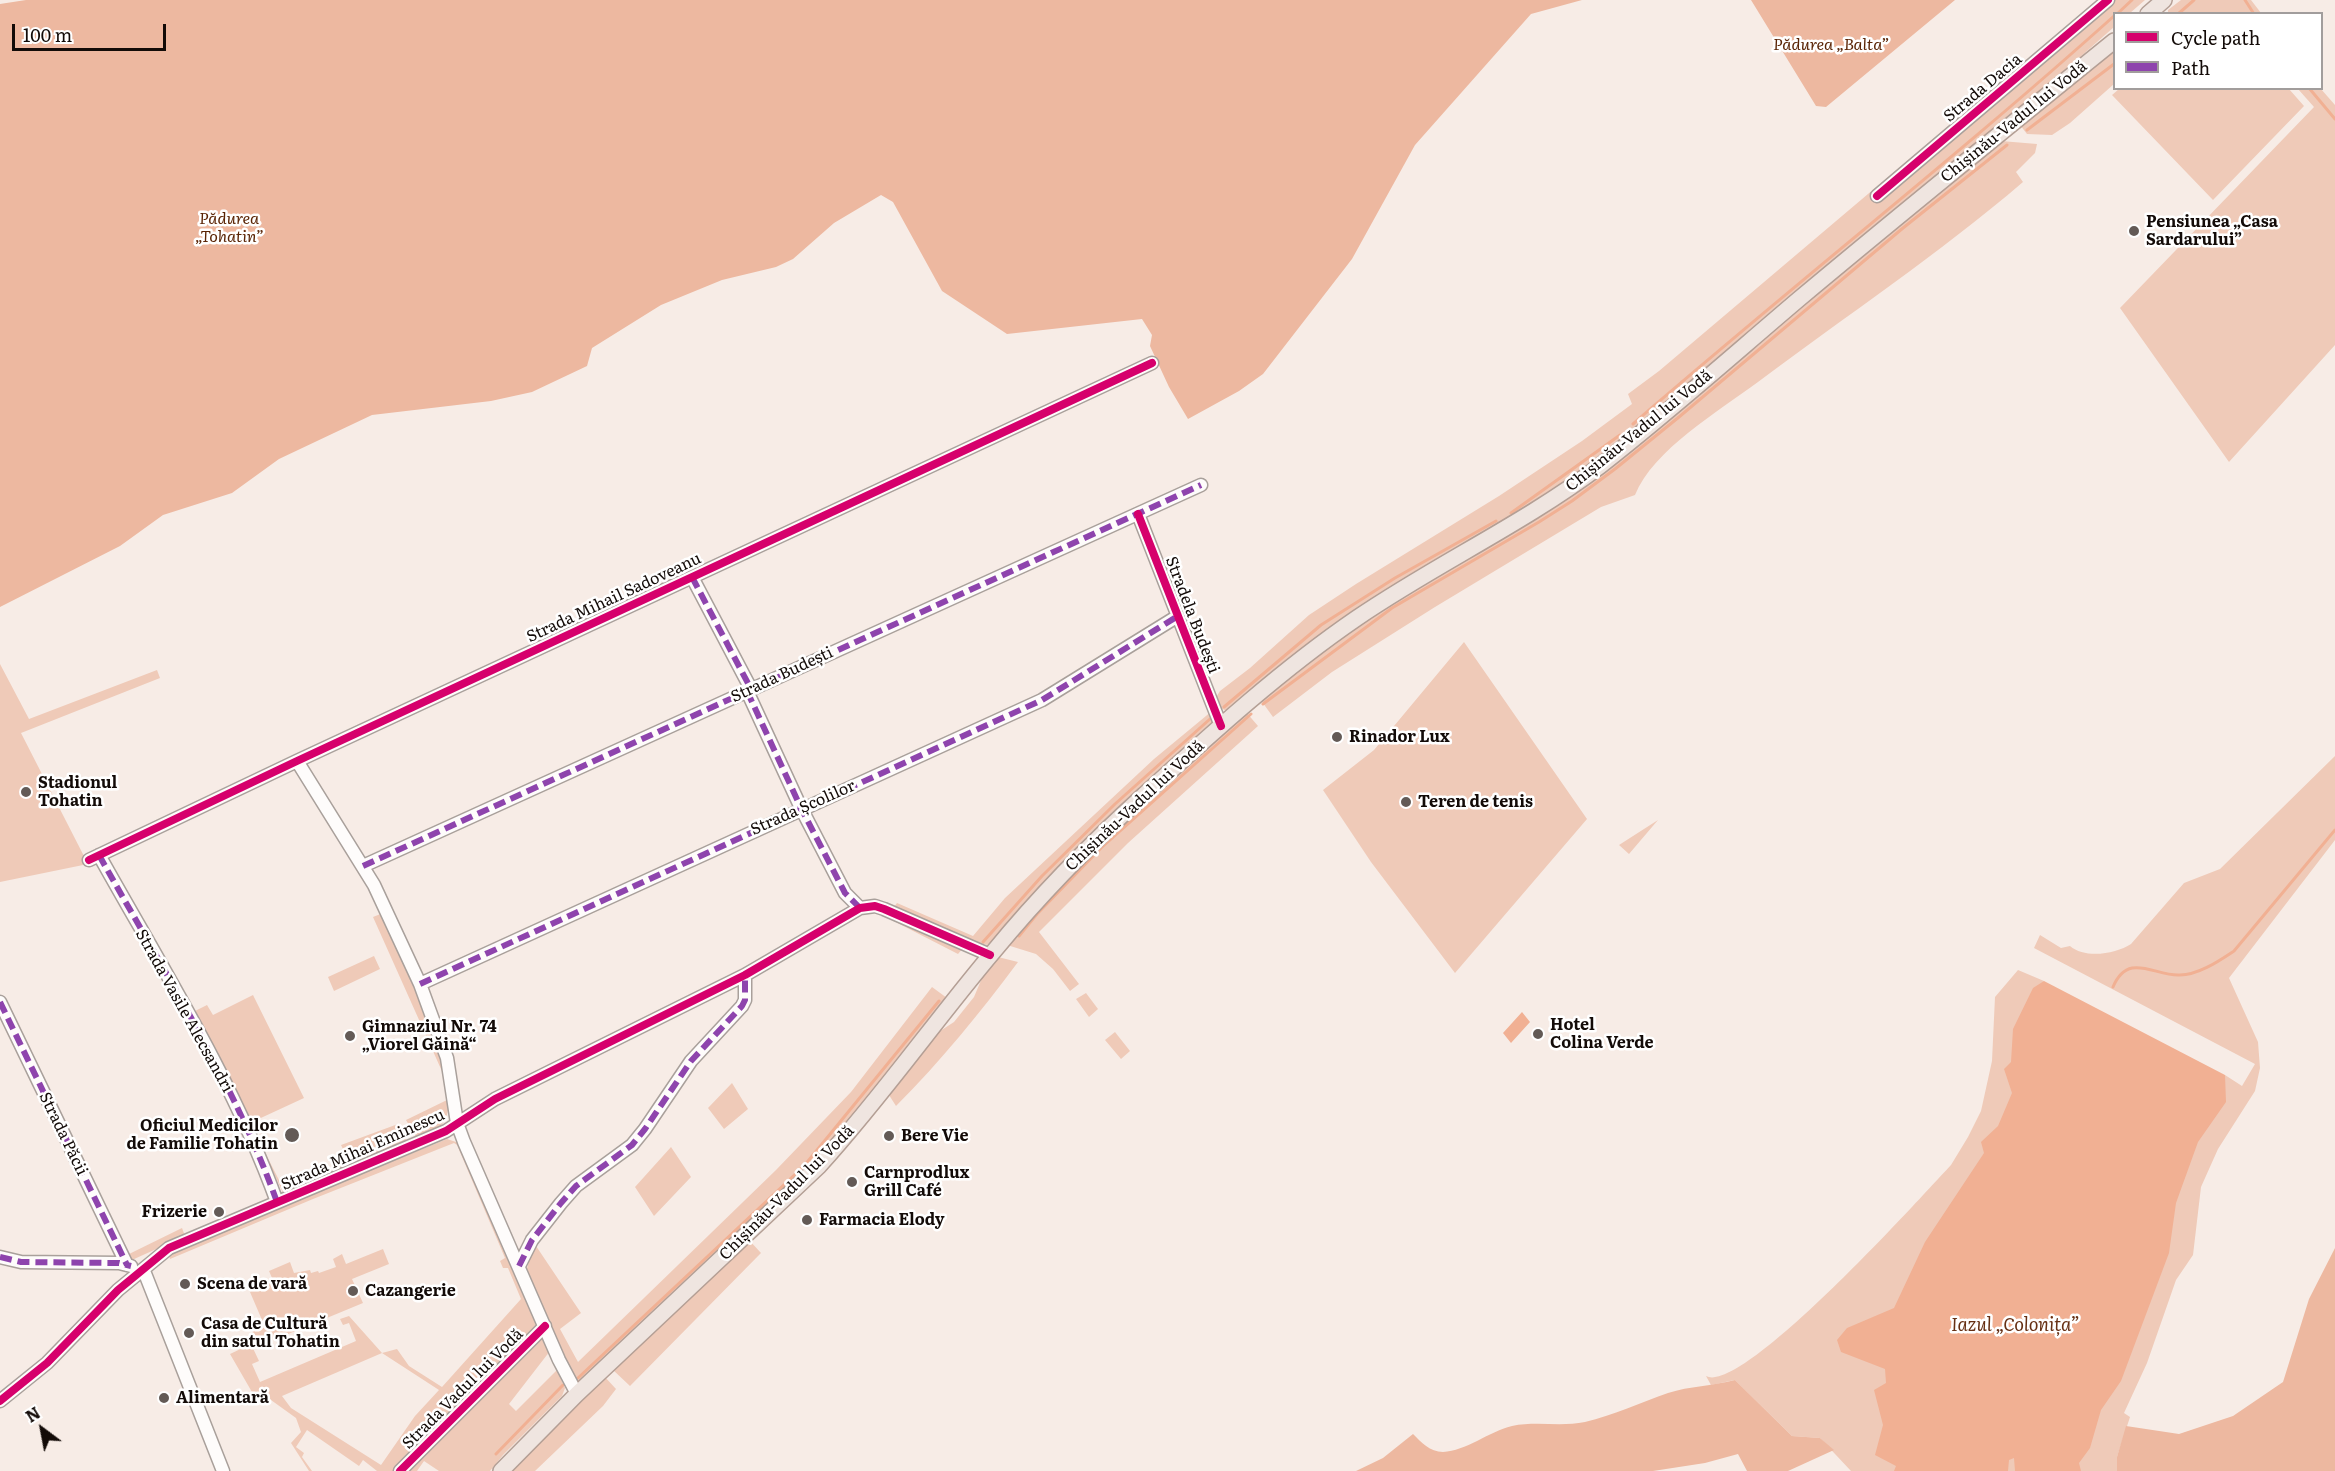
<!DOCTYPE html>
<html>
<head>
<meta charset="utf-8">
<style>
  body { margin:0 }
  #map { position:relative; width:2335px; height:1471px; overflow:hidden; background:#f7ece6; font-family:Literata,serif }
  canvas { display:block }
  .legend { position:absolute; left:2113px; top:12px; width:210px; height:78px; box-sizing:border-box; background:#fff; border:2px solid #a19d9c; margin:0; padding:8px 10px; list-style:none; font-size:18px; color:#130b08 }
  .legend li { display:flex; align-items:center; gap:12px; height:30px }
  .legend b { width:30px; border:2px solid #a19d9c }
  .north { position:absolute; left:12px; top:1399px; width:60px; height:60px; -webkit-text-stroke:4px #fff; paint-order:stroke; rotate:328deg; font-size:16px; font-weight:700; line-height:24px; text-align:center; color:#130b08 }
  .north::after { content:''; display:block; margin:auto; width:21px; height:27px; background:#130b08; clip-path:polygon(50% 0,100% 100%,50% 72%,0 100%) }
  .scale { position:absolute; left:12px; top:24px; width:154px; height:27px; box-sizing:border-box; border:3px solid #130b08; border-top:0; padding-left:8px; font-size:18px; line-height:21px; white-space:nowrap; color:#130b08; -webkit-text-stroke:4px #fff; paint-order:stroke }
</style>
</head>
<body>
<div id="map">
<canvas width="2335" height="1471"></canvas>
<ul class="legend">
<li><b style="height:8px;background:#d6006c"></b>Cycle path</li>
<li><b style="height:8px;background:#8e44ad"></b>Path</li>
</ul>
<div class="north">N</div>
<div class="scale">100 m</div>
</div>
<script>
const context = document.querySelector('canvas').getContext('2d');
context.lineJoin = 'round';
function fill(path, color) { context.fillStyle = color; context.fill(path, 'evenodd'); }
function trace(path, color, width, dash) { context.strokeStyle = color; context.lineWidth = width; context.lineCap = dash ? 'butt' : 'round'; context.setLineDash(dash || []); context.stroke(path); }
function drawText(font, color, halo, rows, align = 'center') {
  context.font = font + ' Literata,serif'; context.lineWidth = 5; context.setLineDash([]); context.textBaseline = 'middle'; context.strokeStyle = halo; context.fillStyle = color; for (const [text, x, y, turn = 0] of rows) {
    context.save(); context.translate(x, y); context.rotate((+turn || 0) * Math.PI / 180); context.textAlign = isNaN(turn) ? turn : align; if (halo) context.strokeText(text, 0, 0); context.fillText(text, 0, 0); context.restore();
  }
}
fill(new Path2D(`
  M2097 0H2145L2130 13 2114 14V27L2053 81 1613 448 1554 493 1227 711 1220 708 1215 699 1220 691 1250 668 1309 615 1356 584 1499 496 1582 441 1632 404 1628 394 1659 371Z
  M2181 0H2251L2261 13H2168V10Z
  M2114 52V84L2070 123 2052 135 2027 134 2020 125Z
  M2119 89H2289L2304 106 2213 200 2112 95Z
  M2298 89H2321L2335 105V345L2229 462 2120 308 2314 107Z
  M2001 141 2037 144 2035 153 2016 172 2023 182C1939 254 1846 316 1758 382 1719 411 1653 450 1635 495L1601 507 1435 607 1332 672 1273 717 1260 699 1374 614 1503 538Z
  M1464 642 1587 819 1455 973 1371 862 1323 790 1374 750Z
  M0 664 29 719 157 670 160 678 21 733 88 864 0 882Z
  M1212 711 1213 723 1114 811 1058 867 992 942 987 945 976 942 894 907 897 903 973 936 1005 898 1154 759Z
  M1246 712 1258 726 1128 843 1039 932 1079 984 1070 991 1053 969 1036 954 1007 945 1096 847Z
  M2335 756V840L2229 978 2258 1042 2260 1068 2255 1091 2218 1149 2201 1187 2193 1255 2176 1280 2147 1363 2124 1413 2130 1417 2117 1457V1471H1851L1820 1438 1792 1436 1735 1380 1711 1385 1706 1376C1742 1396 1922 1196 1951 1165L1968 1137 1981 1111 1992 1061 1995 997 2018 970 2044 981 2026 1023 2149 1188 2225 1075 2242 1086 2255 1064 2034 948 2040 935 2061 948 2070 946C2085 959 2116 954 2131 944L2184 883 2220 869Z
  M1658 820 1629 854 1619 845Z
  M383 913C403 954 464 1076 446 1118 441 1130 427 1133 416 1137L406 1120 447 1100 445 1078 373 917Z
  M878 913 963 948 958 954Z
  M374 956 380 969 334 991 328 977Z
  M998 957 1018 962C980 1013 941 1061 896 1106L889 1095 937 1033 954 1022 974 997 982 978Z
  M932 987 947 998 840 1134 806 1169 584 1379 578 1381 570 1370 526 1272 534 1243 581 1313 560 1329 578 1362 776 1170 851 1092Z
  M1086 993 1098 1009 1089 1017 1076 999Z
  M253 995 304 1098 250 1123 282 1186 341 1163 343 1168 342 1171 284 1195 250 1122 193 1012 207 1005 213 1015Z
  M1115 1032 1130 1051 1121 1059 1105 1040Z
  M732 1083 748 1109 724 1129 708 1108Z
  M398 1124 406 1139 404 1143 356 1162 347 1157 341 1145Z
  M447 1139 459 1143 536 1316V1328L550 1351 509 1404 516 1411 557 1370 565 1388 562 1396 503 1455 490 1471H439L424 1461 417 1471H377L363 1460 359 1466 307 1430 296 1447 304 1453 302 1457 312 1471H309L291 1443 301 1432 296 1418 264 1395 256 1399 230 1354 251 1344 259 1361 252 1364 260 1382 356 1341 349 1323 343 1325 340 1319 349 1316 382 1353 397 1349 409 1366 442 1387 521 1299 508 1268H503L500 1261 505 1258 457 1145 454 1143 313 1199 170 1259 169 1255 179 1248ZM382 1353 439 1390 415 1416 381 1465 291 1408 282 1396Z
  M671 1147 691 1177 654 1216 635 1187Z
  M182 1228 185 1236 132 1260 127 1255Z
  M749 1240 761 1253 630 1386 612 1369Z
  M383 1249 389 1264 352 1279 363 1303 264 1344 252 1332 265 1327 250 1292 259 1287 258 1285 272 1278 269 1271 290 1262 294 1273 310 1270 311 1273 318 1271 319 1273 336 1267 333 1259 342 1254 346 1264Z
  M604 1376 616 1389 603 1406 535 1471H509Z`), '#efcab8');
fill(new Path2D(`
  M26 0H1582L1531 14 1415 145 1352 259 1263 374 1239 391 1188 419 1169 387 1150 346 1152 335 1142 319 1007 334 942 291 893 202 881 195 834 223 793 259 776 267 722 280 661 305 592 348 587 366 532 392 491 401 372 415 279 459 232 493 163 515 120 546 0 607V4Z
  M1751 0H1955L1826 107 1816 106Z
  M2335 1248V1471H2117V1457L2126 1426 2179 1434 2233 1416 2283 1382 2309 1299Z
  M1735 1380 1792 1436 1820 1438 1834 1450 1788 1471H1747L1738 1454 1705 1463 1653 1471H1356L1383 1458 1413 1434C1421 1442 1430 1452 1443 1452 1466 1451 1488 1432 1512 1426 1536 1421 1561 1427 1585 1422 1613 1415 1640 1403 1668 1393 1690 1386 1712 1386 1735 1380Z`), '#edb8a0');
fill(new Path2D(`
  M2044 981 2225 1075 2226 1102 2198 1142 2176 1203 2169 1253 2121 1381 2101 1410 2090 1448 2079 1463 2081 1471H2015L2014 1458 2009 1460 2008 1471H1894L1896 1466 1875 1455 1883 1425 1874 1390 1886 1383 1885 1369 1841 1352 1837 1340 1847 1328 1894 1308 1925 1242 1984 1153 1981 1142 1998 1126 2012 1093 2004 1069 2011 1062 2013 1029 2033 988Z
  M1522 1012 1530 1022 1511 1043 1503 1033Z`), '#f1b093');
trace(new Path2D(`
  M2245 0 2254 14
  M2117 14 2132 0
  M2178 14 2194 0
  M2309 88 2335 119
  M2027 130 2114 64
  M1633 424C1792 286 1958 156 2114 16
  M1511 513 1620 435
  M1263 704 1392 608 1539 522 1572 501 1615 469 1679 417 1903 228 2007 145
  M1224 707 1321 625 1395 578 1496 521
  M1019 936 1037 914 1101 848 1251 714
  M983 942 1042 876 1115 804 1210 719
  M2113 987C2128 952 2153 975 2178 975 2197 976 2219 961 2234 951L2335 830
  M578 1378 804 1166 939 1001
  M496 1454 563 1385`), '#f1b093', 3);
const minor = new Path2D(`
  M1877 196 2108 0
  M1138 514 1221 726
  M692 577 751 689
  M747 691 801 808 845 893 860 908
  M297 761 374 885 420 984 447 1058 457 1123 464 1142 559 1360 577 1394
  M99 855C162 968 233 1080 277 1202
  M89 860 297 761 1152 363
  M363 866 1201 485
  M420 984 1042 700 1178 616
  M0 1002 127 1265
  M0 1257 21 1262 119 1263 131 1266
  M519 1266 532 1240 561 1203 576 1186 632 1145 645 1129 691 1061 742 1006 745 1000V975
  M144 1271 223 1471
  M0 1401 47 1363 118 1290 169 1248 446 1131 495 1099 745 975 860 908 875 906 884 909 990 955
  M400 1471 545 1326`);
const major = new Path2D(`
  M2148 14 2164 0
  M501 1471 577 1394 819 1166C881 1098 934 1022 994 951 1040 895 1090 844 1144 795 1212 733 1281 670 1357 618 1436 564 1523 524 1600 466 1668 413 1733 355 1799 299 1903 212 2009 126 2114 41`);
trace(minor, '#a9a09b', 15);
trace(major, '#b49f95', 18);
trace(minor, '#fefcfb', 12);
trace(major, '#efe5e0', 15);
trace(new Path2D(`
  M692 577 751 689
  M747 691 801 808 845 893 860 908
  M99 855C162 968 233 1080 277 1202
  M363 866 1201 485
  M420 984 1042 700 1178 616
  M0 1002 127 1265
  M0 1257 21 1262 119 1263 131 1266
  M519 1266 532 1240 561 1203 576 1186 632 1145 645 1129 691 1061 742 1006 745 1000V975`), '#8e44ad', 6, [12, 6]);
trace(new Path2D(`
  M1877 196 2108 0
  M1138 514 1221 726
  M89 860 297 761 1152 363
  M0 1401 47 1363 118 1290 169 1248 446 1131 495 1099 745 975 860 908 875 906 884 909 990 955
  M400 1471 545 1326`), '#d6006c', 8);
for (const [x, y, r, color] of [
  [2134,231,6,"#635a56"],
  [1337,737,6,"#635a56"],
  [26,792,6,"#635a56"],
  [1406,802,6,"#635a56"],
  [1538,1034,6,"#635a56"],
  [350,1036,6,"#635a56"],
  [292,1135,8,"#635a56"],
  [889,1136,6,"#635a56"],
  [852,1182,6,"#635a56"],
  [219,1212,6,"#635a56"],
  [807,1220,6,"#635a56"],
  [185,1284,6,"#635a56"],
  [353,1291,6,"#635a56"],
  [189,1333,6,"#635a56"],
  [164,1398,6,"#635a56"]
]) { const dot = new Path2D(); dot.arc(x, y, r, 0, 2 * Math.PI); context.fillStyle = color; context.fill(dot); trace(dot, '#fff', 2); }
drawText('italic 16px', '#5a2405', '#fff', [
  ["Pădurea „Balta”",1831,45],
  ["Pădurea",229,219],
  ["„Tohatin”",229,237]
]);
drawText('16px', '#130b08', '#fff', [
  ["Strada Dacia",1983,88,-40],
  ["Chișinău-Vadul lui Vodă",2014,122,-39],
  ["Chișinău-Vadul lui Vodă",1639,431,-39],
  ["Strada Mihail Sadoveanu",614,598,-25],
  ["Stradela Budești",1192,615,69],
  ["Strada Budești",782,675,-25],
  ["Chișinău-Vadul lui Vodă",1135,806,-43],
  ["Strada Școlilor",803,808,-24],
  ["Strada Vasile Alecsandri",184,1011,61],
  ["Strada Păcii",63,1134,64],
  ["Strada Mihai Eminescu",363,1150,-24],
  ["Chișinău-Vadul lui Vodă",787,1193,-45],
  ["Strada Vadul lui Vodă",463,1389,-45]
]);
drawText('bold 16px', '#130b08', '#fff', [
  ["Pensiunea „Casa",2146,222],
  ["Sardarului”",2146,240],
  ["Rinador Lux",1349,737],
  ["Stadionul",38,783],
  ["Tohatin",38,801],
  ["Teren de tenis",1418,802],
  ["Hotel",1550,1025],
  ["Colina Verde",1550,1043],
  ["Gimnaziul Nr. 74",362,1027],
  ["„Viorel Găină“",362,1045],
  ["Oficiul Medicilor",278,1126,"right"],
  ["de Familie Tohatin",278,1144,"right"],
  ["Bere Vie",901,1136],
  ["Carnprodlux",864,1173],
  ["Grill Café",864,1191],
  ["Frizerie",207,1212,"right"],
  ["Farmacia Elody",819,1220],
  ["Scena de vară",197,1284],
  ["Cazangerie",365,1291],
  ["Casa de Cultură",201,1324],
  ["din satul Tohatin",201,1342],
  ["Alimentară",176,1398]
], 'left');
drawText('italic 18px', '#673014', '#fff', [
  ["Iazul „Colonița”",2015,1326]
]);
</script>
</body>
</html>
